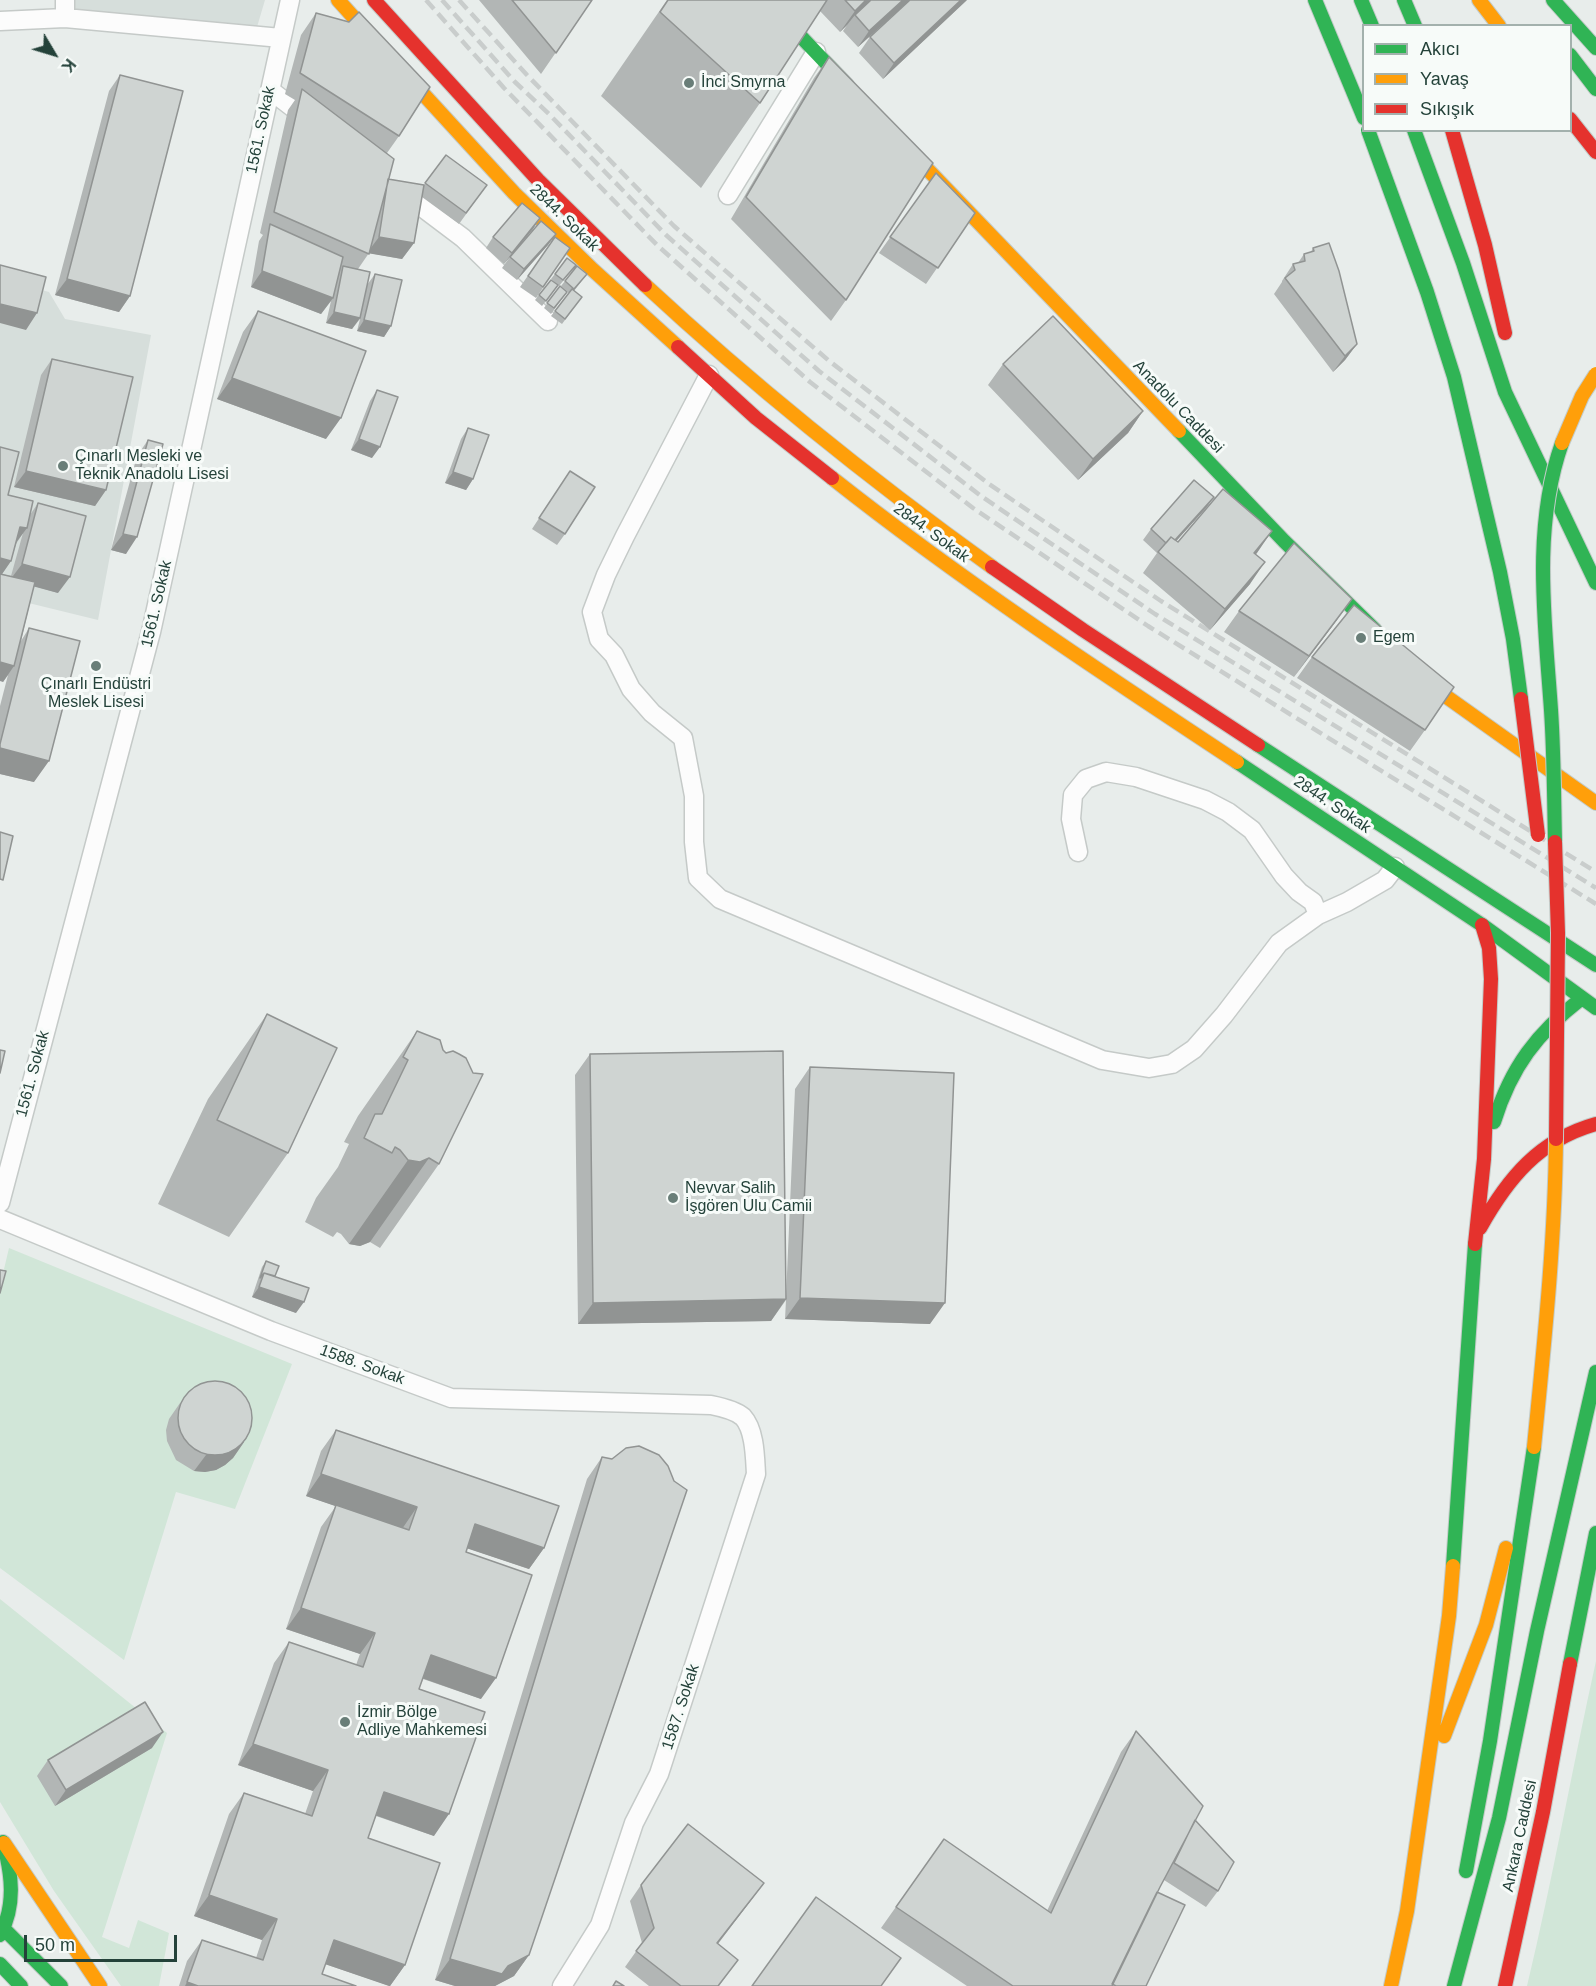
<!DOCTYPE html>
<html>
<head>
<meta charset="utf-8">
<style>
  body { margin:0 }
  #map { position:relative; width:1596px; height:1986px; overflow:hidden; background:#e8edeb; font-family:Helvetica,sans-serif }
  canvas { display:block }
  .legend { position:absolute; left:1362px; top:24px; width:210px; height:108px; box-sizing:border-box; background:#f7fbf9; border:2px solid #a3b1ad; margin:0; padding:8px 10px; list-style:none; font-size:18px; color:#24423a }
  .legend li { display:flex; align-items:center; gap:12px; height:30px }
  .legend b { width:30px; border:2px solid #a3b1ad }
  .north { position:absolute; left:24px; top:24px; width:60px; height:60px; -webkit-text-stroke:4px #f7fbf9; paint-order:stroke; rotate:128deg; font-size:16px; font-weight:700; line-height:24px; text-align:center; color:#24423a }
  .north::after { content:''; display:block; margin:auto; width:21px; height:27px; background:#24423a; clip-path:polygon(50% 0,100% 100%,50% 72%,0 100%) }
  .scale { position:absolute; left:24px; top:1935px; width:153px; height:27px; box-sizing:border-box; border:3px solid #24423a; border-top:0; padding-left:8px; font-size:18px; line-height:21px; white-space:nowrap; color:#24423a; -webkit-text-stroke:4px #f7fbf9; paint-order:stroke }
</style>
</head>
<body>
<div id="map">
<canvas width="1596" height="1986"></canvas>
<ul class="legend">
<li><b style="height:8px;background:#30b455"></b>Akıcı</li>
<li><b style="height:8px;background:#ff9f0a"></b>Yavaş</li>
<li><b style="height:8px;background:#e5322d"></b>Sıkışık</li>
</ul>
<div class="north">K</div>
<div class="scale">50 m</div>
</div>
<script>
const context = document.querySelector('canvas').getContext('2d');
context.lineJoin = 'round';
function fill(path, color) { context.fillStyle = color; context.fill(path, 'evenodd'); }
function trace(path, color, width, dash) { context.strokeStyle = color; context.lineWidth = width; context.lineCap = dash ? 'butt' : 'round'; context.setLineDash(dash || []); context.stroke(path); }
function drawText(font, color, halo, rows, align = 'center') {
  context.font = font + ' Helvetica,sans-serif'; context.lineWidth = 6; context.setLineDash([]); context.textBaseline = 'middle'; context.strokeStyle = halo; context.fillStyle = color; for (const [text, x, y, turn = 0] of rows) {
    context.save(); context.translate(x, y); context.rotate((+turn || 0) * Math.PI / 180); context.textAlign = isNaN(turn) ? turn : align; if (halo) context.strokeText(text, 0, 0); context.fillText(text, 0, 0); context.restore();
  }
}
fill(new Path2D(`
  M73 0H265L257 27 73 9Z
  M0 279 49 292 65 319 151 335 98 620 0 596Z`), '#d6dedb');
fill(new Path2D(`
  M9 1248 292 1364 235 1509 176 1492 124 1660 0 1568V1286Z
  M0 1599 167 1733 102 1937 129 1948 138 1920 169 1933 159 1986H121L54 1891 0 1802Z
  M1596 1661V1986H1527C1553 1878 1572 1769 1596 1661Z`), '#d1e6d8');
const street = new Path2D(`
  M65 18 281 38
  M0 21 65 18V0
  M270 90 309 120
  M402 192 463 238 548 321
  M728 195 816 52
  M709 375 625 536 606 575 592 612 599 639 614 655 631 689 652 713 683 738 694 796V842L698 878 720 899 1102 1060 1149 1068 1172 1064 1194 1049 1224 1015 1279 943 1318 915 1347 902 1385 880 1395 867
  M1078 852 1071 819 1073 795 1086 779 1106 772 1136 777 1205 800 1228 812 1252 830 1284 876 1299 892 1313 902 1318 915
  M0 1203 151 632 290 0
  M0 1219 271 1331 451 1398 711 1405C721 1407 735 1410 743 1417 755 1430 755 1458 756 1474L659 1774 634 1823 600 1925 562 1986`);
const fast = new Path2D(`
  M766 0 847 85
  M1315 0 1364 118
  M1361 0 1372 26
  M1404 0 1415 26
  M1553 0 1596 48
  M1570 55 1596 89
  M1414 130 1463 263 1505 392 1596 583
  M1179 431 1284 541 1375 630
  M1258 745 1596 965
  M1237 762 1482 925 1596 1008
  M1494 1122C1511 1067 1537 1033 1582 998
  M1453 1566 1475 1244
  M1570 1664 1596 1533
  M1466 1871 1490 1741 1534 1447
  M0 1925 61 1986
  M0 1935C16 1905 12 1874 3 1842
  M0 1964 21 1986
  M1454 1986 1499 1818 1537 1631 1596 1372`);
const slow = new Path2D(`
  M338 0 375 41
  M1479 0 1499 26
  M404 73 514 193 593 270 678 347
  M906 147 1179 431
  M645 285C755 387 871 480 992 567
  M832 478C961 580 1099 671 1237 762
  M1422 675 1437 690 1596 803
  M1444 1736 1486 1625 1506 1548
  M4 1843 100 1986
  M1391 1986 1407 1911 1449 1616 1453 1566`);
const jam = new Path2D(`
  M374 0 538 180 645 285
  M1570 119 1596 152
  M1452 130 1485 245 1505 333
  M678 347 756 418 832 478
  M992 567 1083 630 1258 745
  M1480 1228C1508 1178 1539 1140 1596 1124
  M1475 1244 1484 1159 1491 979 1489 948 1482 925
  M1505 1986 1543 1812 1570 1664`);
trace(street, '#c5cac8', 21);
trace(fast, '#c3cbc8', 16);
trace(slow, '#c3cbc8', 16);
trace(jam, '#c3cbc8', 16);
trace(street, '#fcfcfc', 18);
trace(fast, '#30b455', 14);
trace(slow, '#ff9f0a', 14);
trace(jam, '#e5322d', 14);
trace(new Path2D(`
  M426 0 504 88 657 245 810 382 973 508 1148 626 1596 904
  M442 0 515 82 550 115 666 235 819 371 981 496 1155 614 1596 888
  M459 0 527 75 674 226 828 360 989 484 1161 601 1596 872`), '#c9cdcc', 4.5, [12, 6]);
const fastBridge = new Path2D(`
  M1368 130 1427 292 1454 377 1500 572 1513 639 1521 699
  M1555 842C1554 798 1554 754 1551 710 1545 622 1532 528 1562 443`);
const slowBridge = new Path2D(`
  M1562 443 1582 396 1596 374
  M1534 1447C1544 1345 1555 1242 1556 1139`);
const jamBridge = new Path2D(`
  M1521 699 1538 835
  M1555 842 1558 933 1556 1139`);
trace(fastBridge, '#c3ccc9', 16, []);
trace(slowBridge, '#c3ccc9', 16, []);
trace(jamBridge, '#c3ccc9', 16, []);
trace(fastBridge, '#30b455', 14);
trace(slowBridge, '#ff9f0a', 14);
trace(jamBridge, '#e5322d', 14);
fill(new Path2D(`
  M479 0H592L541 74Z
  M667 0H910L858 47 843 31 847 25 840 32 820 11 760 103 701 188 601 96Z
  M967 0 883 79 859 53 870 37Z
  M316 13 399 136 387 153 389 179 424 185 446 155 487 185 459 224 422 197 414 243 402 259 369 253 358 269 367 285 375 274 391 326 384 337 357 331 360 319 352 329 326 323 331 301 321 314 251 287 259 241 263 235 260 233 288 110 295 100 285 94 301 35Z
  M829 57 846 300 831 321 731 219 814 78Z
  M120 75 130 296 119 312 55 295 109 91Z
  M936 173 975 213 926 284 879 253Z
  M540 218 533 229 504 264 486 248 493 237Z
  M556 234 548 245 517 280 502 268 510 257Z
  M555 237 570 248 536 298 520 287Z
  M1313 248 1357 344 1345 360 1333 372 1274 294 1282 282V281L1293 264 1298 263 1304 254 1311 252Z
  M567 258 572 270 559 286 551 279Z
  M587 274 574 291 582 297 562 324 551 316 569 293 561 286 565 281Z
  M558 285 542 306 535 300 539 295Z
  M560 286 567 292 551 314 544 308Z
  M258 311 326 439 217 399 243 332Z
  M52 359 106 490 95 506 14 487 41 375Z
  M1003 364 1143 411 1128 433 1078 480 988 385Z
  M377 390 372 458 351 450 370 401Z
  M468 428 473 479 466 490 445 483 461 439Z
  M148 440 126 554 111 550 137 456Z
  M0 447 8 495 30 515 38 503 58 593 34 586 21 641 29 628 34 782 0 774V706L8 675 3 682ZM23 533 11 576 2 574 11 561 16 544Z
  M570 471 565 534 557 545 532 529Z
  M1214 497 1206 508 1176 541 1256 555 1250 584 1210 630 1143 573 1157 553 1143 540 1151 529Z
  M1239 611 1337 620 1294 677 1224 632Z
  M1312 657 1425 730 1410 751 1297 678Z
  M267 1014 288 1153 229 1237 158 1204 208 1099Z
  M417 1031 439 1164 380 1248 370 1242 360 1246 349 1244 341 1234 337 1232 333 1237 305 1222 316 1198 338 1167 349 1144 344 1142 358 1116Z
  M590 1054 786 1297 795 1089 810 1067 930 1324 785 1319 786 1300 771 1321 578 1324 575 1075Z
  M266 1261 275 1276 296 1313 252 1297 262 1267Z
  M180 1403 244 1442 233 1458 225 1465 216 1470 205 1472 194 1471 176 1460 167 1441 166 1430 169 1419Z
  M336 1430 544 1548 529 1569 467 1548 466 1552 481 1699 423 1679 419 1689 434 1836 376 1816 368 1838 405 1965 390 1986 325 1964 322 1974 356 1986H179L187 1961 202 1940 256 1958 262 1940 194 1916 229 1814 244 1793 305 1814 313 1791 238 1765 274 1663 289 1642 356 1665 360 1654 286 1629 321 1527 336 1506 306 1496 321 1451Z
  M602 1457 529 1955 514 1976 495 1986H455L435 1980 587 1479Z
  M1136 1731 1196 1820 1218 1891 1206 1907 1164 1880 1157 1892 1146 1986H967L881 1928 944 1839 1047 1911 1121 1752Z
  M152 1748 55 1806 37 1776 48 1760Z
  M764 1883 752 1899 718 1944 738 1960 719 1986H649L625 1967 642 1943 630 1901 641 1885Z`), '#b2b6b5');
fill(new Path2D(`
  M866 0H873L855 15 847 25 840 32 855 11Z
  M903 0H910L858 47 869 31Z
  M961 0H967L883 79 894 63Z
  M540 218 533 229 504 264 512 253Z
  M556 234 548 245 517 280 524 269Z
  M379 237 414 243 402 259 367 253Z
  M262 271 333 298 321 314 251 287Z
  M67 279 130 296 119 312 55 295Z
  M0 304 37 313 26 330 0 323Z
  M334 312 360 318 352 329 326 323Z
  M364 320 391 326 384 337 357 331Z
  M1357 344 1345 360 1333 372 1345 356Z
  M232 378 341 418 326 439 217 399Z
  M1143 411 1128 433 1078 480 1093 459Z
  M359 439 380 447 372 458 351 450Z
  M26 471 106 490 95 506 14 487Z
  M453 472 473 479 466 490 445 483Z
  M1214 497 1206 508 1162 557 1170 546Z
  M20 527 27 528 15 544Z
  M1272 531 1257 553 1239 575 1254 553Z
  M123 534 137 537 126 554 111 550Z
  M0 558 11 561 0 577Z
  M1265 562 1250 584 1210 630 1225 609Z
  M22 564 70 577 58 593 10 580Z
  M1352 599 1337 620 1294 677 1309 656Z
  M0 662 14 666 3 682 0 681Z
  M0 748 49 761 34 782 0 774Z
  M429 1158 370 1242 360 1246 349 1244 408 1160Z
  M259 1287 304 1302 296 1313 252 1297Z
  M800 1298 945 1303 930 1324 785 1319Z
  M786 1299 771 1321 578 1324 593 1303Z
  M244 1442 233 1458 225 1465 216 1470 205 1472 194 1471 206 1455Z
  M321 1474 417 1507 402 1529 306 1496Z
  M475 1524 544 1548 529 1569 460 1546Z
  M301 1608 375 1633 360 1654 286 1629Z
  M431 1655 496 1678 481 1699 416 1676Z
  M163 1732 152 1748 55 1806 66 1790Z
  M253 1744 328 1770 313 1791 238 1765Z
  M384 1792 449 1814 434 1836 369 1813Z
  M764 1883 752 1899 705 1960 717 1943Z
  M209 1895 277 1919 262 1940 194 1916Z
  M334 1940 405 1965 390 1986H389L319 1962Z
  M529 1955 514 1976 495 1986H455L435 1980 450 1959 508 1966Z
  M187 1982 198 1986H185Z`), '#919493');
const building = new Path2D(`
  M512 0H592L556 53Z
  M668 0H827L760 103 660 12Z
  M845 0H866L855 11Z
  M871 0H903L869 31 855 15Z
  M910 0H961L894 63 870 37Z
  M359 12 430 87 399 136 300 73 316 13 349 22Z
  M829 57 933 163 846 300 746 197Z
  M120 75 183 91 130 296 67 279Z
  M302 89 394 159 369 254 274 212Z
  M446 155 487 185 466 213 425 183Z
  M936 173 975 213 938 268 890 237Z
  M388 179 424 185 414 243 379 237Z
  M522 203 540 218 512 253 493 237Z
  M541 221 556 234 524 269 510 257Z
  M270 224 343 257 333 298 262 271Z
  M555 237 570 248 543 287 528 276Z
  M1329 243 1339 271 1357 344 1345 356 1285 278 1295 270 1293 264 1305 261 1304 254 1314 251 1313 248Z
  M567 258 576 265 563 280 555 274Z
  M0 265 46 277 37 313 0 304Z
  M343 266 370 272 360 318 334 312Z
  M577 266 587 274 574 289 565 281Z
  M375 274 402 280 391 326 364 320Z
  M551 280 558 285 546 301 539 295Z
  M560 286 567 292 554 308 547 303Z
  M572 289 582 297 565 319 555 311Z
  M258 311 366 351 341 418 232 378Z
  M1053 316 1143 411 1093 459 1003 364Z
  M52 359 133 377 106 490 26 471Z
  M377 390 398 397 380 447 359 439Z
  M468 428 489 435 473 479 453 472Z
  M148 440 163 444 137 537 123 534Z
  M0 447 19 452 8 495 33 501 27 528 20 527 11 561 0 558Z
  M570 471 595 487 565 534 539 518Z
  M1194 480 1214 497 1175 540 1171 537 1166 543 1151 529Z
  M1223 489 1272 531 1254 553 1265 562 1225 609 1158 552 1171 537 1178 542Z
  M38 503 86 516 70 577 22 564Z
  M1294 543 1352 599 1309 656 1239 611Z
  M0 574 35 582 14 666 0 662Z
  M1354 605 1454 687 1425 730 1312 657Z
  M29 628 80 641 49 761 0 748V744Z
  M0 832 13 836 3 880 0 879Z
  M267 1014 337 1048 288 1153 217 1120Z
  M417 1031 440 1040 443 1050 446 1053 453 1051 459 1054 466 1058 473 1073 483 1074 439 1164 429 1158 420 1162 408 1160 400 1150 395 1147 392 1153 364 1138 375 1114H382L408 1060 403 1057Z
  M0 1050 5 1051 0 1073Z
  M783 1051 786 1299 593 1303 590 1054Z
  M810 1067 954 1073 945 1303 800 1298Z
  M266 1261 279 1266 275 1276 264 1273 260 1278Z
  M0 1270 6 1271 0 1293Z
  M264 1273 309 1288 304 1302 259 1287Z
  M178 1418a37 37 0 1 1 74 0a37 37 0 1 1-74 0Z
  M336 1430 559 1506 544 1548 475 1524 466 1552 532 1575 496 1678 431 1655 419 1689 485 1712 449 1814 384 1792 368 1838 440 1863 405 1965 334 1940 322 1974 356 1986H198L187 1982 202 1940 263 1960 277 1919 209 1895 244 1793 312 1816 328 1770 253 1744 289 1642 363 1667 375 1633 301 1608 336 1505 409 1530 417 1507 321 1474Z
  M639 1446 659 1455 668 1466 674 1481 687 1490 529 1955 508 1966 502 1974 450 1959 602 1457 612 1459 626 1448Z
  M145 1702 163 1732 66 1790 48 1760Z
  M1136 1731 1203 1806 1160 1887 1112 1986H1013L896 1907 944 1839 1051 1913Z
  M1195 1820 1234 1862 1218 1891 1174 1863Z
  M688 1824 764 1883 717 1943 738 1960 718 1986H681L636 1951 654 1928 641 1885Z
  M1157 1892 1185 1905 1146 1986H1116L1112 1984Z
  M816 1897 901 1958 881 1986H752Z
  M616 1981 624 1986H613Z`);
fill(building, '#cfd4d2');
trace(building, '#919493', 1.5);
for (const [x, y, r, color] of [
  [689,83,6,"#697e78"],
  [63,466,6,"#697e78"],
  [1361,638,6,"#697e78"],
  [96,666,6,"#697e78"],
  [673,1198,6,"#697e78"],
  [345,1722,6,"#697e78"]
]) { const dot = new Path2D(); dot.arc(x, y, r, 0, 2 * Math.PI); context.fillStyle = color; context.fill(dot); trace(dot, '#f7fbf9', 2); }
drawText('16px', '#24423a', '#f7fbf9', [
  ["İnci Smyrna",701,83],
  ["Çınarlı Mesleki ve",75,457],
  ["Teknik Anadolu Lisesi",75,475],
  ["Egem",1373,638],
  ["Çınarlı Endüstri",96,685,"center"],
  ["Meslek Lisesi",96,703,"center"],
  ["Nevvar Salih",685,1189],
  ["İşgören Ulu Camii",685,1207],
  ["İzmir Bölge",357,1713],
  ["Adliye Mahkemesi",357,1731]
], 'left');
drawText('16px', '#24423a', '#f7fbf9', [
  ["1561. Sokak",261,130,-78],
  ["2844. Sokak",564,218,44],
  ["Anadolu Caddesi",1178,407,46],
  ["2844. Sokak",931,533,36],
  ["1561. Sokak",157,604,-77],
  ["2844. Sokak",1332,805,34],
  ["1561. Sokak",33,1074,-75],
  ["1588. Sokak",362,1365,20],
  ["1587. Sokak",681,1707,-72],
  ["Ankara Caddesi",1520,1836,-78]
]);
</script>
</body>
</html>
